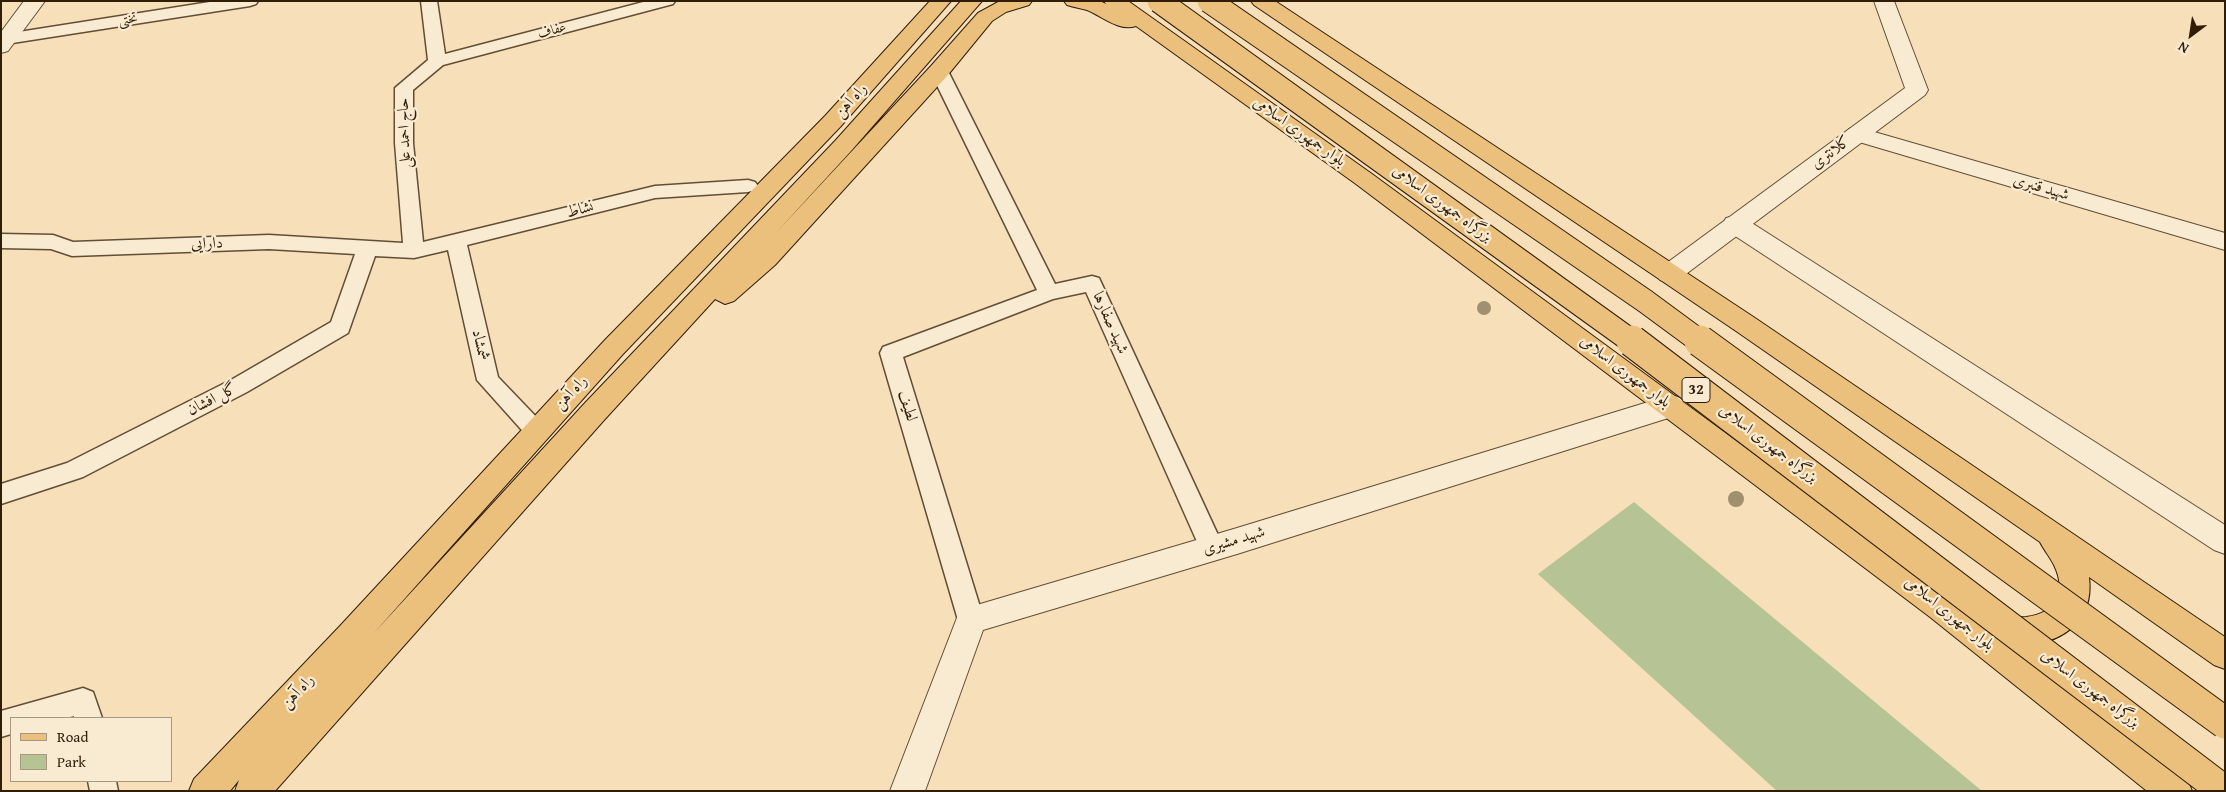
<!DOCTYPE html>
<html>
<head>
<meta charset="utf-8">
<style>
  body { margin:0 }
  #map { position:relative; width:2226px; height:792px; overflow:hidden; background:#f6dfb9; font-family:"Gentium Book Plus",serif }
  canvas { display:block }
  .frame { position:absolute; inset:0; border:2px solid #301d08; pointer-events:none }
  .legend { position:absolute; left:10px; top:717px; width:162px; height:65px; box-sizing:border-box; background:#f9ead2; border:1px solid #a99881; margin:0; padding:6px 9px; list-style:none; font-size:15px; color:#301d08 }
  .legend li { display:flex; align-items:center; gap:10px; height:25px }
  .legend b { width:25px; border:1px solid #a99881 }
  .north { position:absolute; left:2166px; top:10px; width:50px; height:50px; -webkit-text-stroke:4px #f9ead2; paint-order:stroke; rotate:211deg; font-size:14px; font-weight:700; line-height:20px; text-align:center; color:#301d08 }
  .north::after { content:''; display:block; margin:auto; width:18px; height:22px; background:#301d08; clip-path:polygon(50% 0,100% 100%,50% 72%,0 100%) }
</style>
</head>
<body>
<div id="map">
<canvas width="2226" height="792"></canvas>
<div class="frame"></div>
<ul class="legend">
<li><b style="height:6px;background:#ebc07c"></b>Road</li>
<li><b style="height:14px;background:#b6c394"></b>Park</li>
</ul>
<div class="north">N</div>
</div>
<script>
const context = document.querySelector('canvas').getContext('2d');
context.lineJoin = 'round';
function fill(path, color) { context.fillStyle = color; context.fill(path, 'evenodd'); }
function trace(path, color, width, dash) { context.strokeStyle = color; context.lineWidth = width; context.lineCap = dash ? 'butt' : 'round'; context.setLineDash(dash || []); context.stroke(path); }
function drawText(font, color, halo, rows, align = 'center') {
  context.font = font + ' "Gentium Book Plus",Amiri,serif'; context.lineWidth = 4.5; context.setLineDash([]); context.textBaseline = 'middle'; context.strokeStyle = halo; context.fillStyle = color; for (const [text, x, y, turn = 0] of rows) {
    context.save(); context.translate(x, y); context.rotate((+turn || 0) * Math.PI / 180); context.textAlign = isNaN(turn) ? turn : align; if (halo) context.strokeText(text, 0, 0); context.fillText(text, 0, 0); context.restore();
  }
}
fill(new Path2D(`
  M1634 502 1982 791H1777L1538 574Z`), '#b6c394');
const service = new Path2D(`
  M216 1H258L256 4 250 6 6 44 1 43V35L6 34Z
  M421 1H437L445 54 647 1H675L673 4 443 65 413 90V143L423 242 655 186 748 180 755 182 758 186 755 190 748 192 655 198 467 245 498 377 544 425 548 431 544 437 536 440 528 437 477 380 448 250 414 258 375 256 348 333 247 392 83 477 1 504V484L67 463 231 380 331 322 355 254 269 249 72 256 51 249 1 248V234L53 235 73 242 269 235 403 243 395 143V88L428 60Z
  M939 66 945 67 948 71 1055 284 1092 276 1099 278 1224 548 1221 555 1212 558 1203 555 1086 292 1053 299 903 357 984 620 980 628 971 631 962 628 958 620 880 353 883 347 1037 290 930 71 933 67Z
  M83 688 93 692 102 718H74V716L66 718H11V734L1 737V711Z
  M88 781H116L118 791H90Z`);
const minor = new Path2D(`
  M24 1H45L8 51 1 53V32Z
  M1857 127 2225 233V250L1849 139 1846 134 1849 129Z
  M1735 216 1744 218 2225 525V554L2214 550 1726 230 1723 224 1726 218Z
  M1671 395 1681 398 1685 406 1681 414 1237 554 983 630 925 791H890L960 610 1237 528Z`);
const tertiary = new Path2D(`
  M1874 1H1894L1928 90 1925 95 1678 280 1669 283 1660 280 1656 274 1660 268 1905 88Z`);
const primary = new Path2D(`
  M930 1H951L841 126 623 354 373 634 585 403 835 141 961 1H982L851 151 773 236 931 66 978 13 1000 1H1032L1029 5 1006 12 992 21 947 76 775 265 734 301 725 304 715 299 605 419 275 791H235L239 780 230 791H189L194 779 340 626 605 340 825 116Z
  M1064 1H1100L1106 4 1104 1H1128L1372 174 1986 624 1989 619C2004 614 2012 618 2026 617 2057 613 2067 592 2054 565 2050 557 2044 550 2040 542L1736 331 1254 5 1251 1H1275L1755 318 2225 637V669L2214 665 2089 577C2095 624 2057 648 2013 644L2187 779 2192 791H2147L1930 617 1356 184 1136 26C1119 32 1102 16 1087 10 1080 8 1073 7 1067 5Z`);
trace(service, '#624e34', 3);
trace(minor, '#624e34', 2);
trace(tertiary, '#624e34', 2);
trace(primary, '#301d08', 2);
fill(service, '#f9ead2');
fill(minor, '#f9ead2');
fill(tertiary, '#f9ead2');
fill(primary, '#ebc07c');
const trunkBridgeFar1 = new Path2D(`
  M1159 1 1634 343
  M1209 1 1645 301 1702 343`);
const trunkBridge = new Path2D(`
  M1632 341 2224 791
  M1700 341 2225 723`);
trace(trunkBridgeFar1, '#301d08', 25, []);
trace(trunkBridge, '#301d08', 33, []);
trace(trunkBridgeFar1, '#ebc07c', 23);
trace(trunkBridge, '#ebc07c', 31);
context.fillStyle = '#9f906f';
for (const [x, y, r] of [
  [1484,308,7],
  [1736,499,8]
]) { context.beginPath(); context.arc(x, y, r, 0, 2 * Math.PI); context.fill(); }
drawText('14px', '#301d08', '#f9ead2', [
  ["تختی",128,20,-9],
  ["عفاف",552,31,-15]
]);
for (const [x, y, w] of [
  [1696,390,28]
]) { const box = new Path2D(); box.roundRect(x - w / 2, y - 12.5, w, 25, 4); context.fillStyle = '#f9ead2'; context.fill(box); trace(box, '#301d08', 1); }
drawText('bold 15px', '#301d08', null, [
  ["32",1696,390]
]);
drawText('16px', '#301d08', '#f9ead2', [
  ["راه آهن",851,101,-48],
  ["بلوار جمهوری اسلامی",1299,132,35],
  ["حاج احمد علی",405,133,-92],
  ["کلانتری",1831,153,-36],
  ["شهید قنبری",2041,188,16],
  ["بزرگراه جمهوری اسلامی",1442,204,36],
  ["نشاط",580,210,-14],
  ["دارایی",207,244,-2],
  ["شهید صفارها",1110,323,66],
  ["شمشاد",480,345,77],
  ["بلوار جمهوری اسلامی",1625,372,37],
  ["راه آهن",571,393,-47],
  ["گل افشان",212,400,-27],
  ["لطیف",907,406,73],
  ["بزرگراه جمهوری اسلامی",1768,444,37],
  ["شهید مشیری",1234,541,-17],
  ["بلوار جمهوری اسلامی",1949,614,38],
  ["بزرگراه جمهوری اسلامی",2090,689,37],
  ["راه آهن",298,692,-47]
]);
</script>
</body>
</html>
